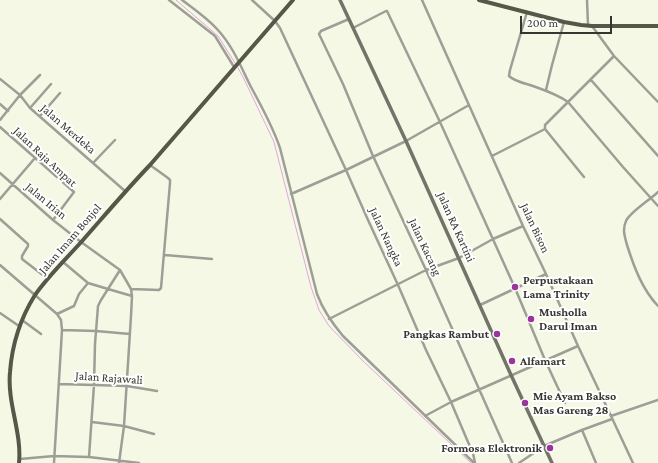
<!DOCTYPE html>
<style>
body{margin:0}
#map{position:relative;width:658px;height:463px;overflow:hidden;background:#f5f8e4;font-family:"Crimson Pro",serif}
canvas{display:block}
.scale{position:absolute;left:520px;top:16px;width:92px;height:18px;box-sizing:border-box;border:2px solid #36362f;border-top:0;padding-left:5px;font-size:12px;line-height:14px;white-space:nowrap;color:#36362f;-webkit-text-stroke:3px #fff;paint-order:stroke}
</style>
<div id="map">
<canvas width="658" height="463"></canvas>
<div class="scale">200 m</div>
</div>
<script>
const ctx = document.querySelector('canvas').getContext('2d');
ctx.lineJoin = 'round';
function stroke(path, color, width, dash) {
  ctx.strokeStyle = color;
  ctx.lineWidth = width;
  ctx.lineCap = dash ? 'butt' : 'round';
  ctx.setLineDash(dash || []);
  ctx.stroke(path);
}
function write(font, color, halo, rows, align = 'center') {
  ctx.font = font + ' "Crimson Pro",serif';
  ctx.lineWidth = 4;
  ctx.setLineDash([]);
  ctx.textBaseline = 'middle';
  ctx.strokeStyle = halo;
  ctx.fillStyle = color;
  for (const [text, x, y, turn = 0] of rows) {
    ctx.save();
    ctx.translate(x, y);
    ctx.rotate((+turn || 0) * Math.PI / 180);
    ctx.textAlign = isNaN(turn) ? turn : align;
    if (halo) ctx.strokeText(text, 0, 0);
    ctx.fillText(text, 0, 0);
    ctx.restore();
  }
}
stroke(new Path2D(`
 M176 0 218 36 235 63
 M238 68 243 77 274 142 311 287 319 310 329 326 362 360 471 463`), '#e1a6e0', 1);
stroke(new Path2D(`
 M169 0 215 36 234 67
 M182 0C194 9 207 18 217 29 233 46 241 67 251 87 262 107 273 127 280 148L317 294C323 310 332 323 343 336L474 463
 M252 0 275 21 280 28 346 170 368 220 398 285 426 350 451 402 468 442 473 453 475 463
 M422 0 523 226 546 274 578 346 611 416 633 463
 M587 0 588 25
 M527 12 510 70 509 76C514 81 523 83 530 85 544 90 557 94 568 102L545 125V129L584 177
 M349 19 321 31 319 34 343 84 373 156 426 270 512 463
 M592 26 614 56 658 102
 M353 28 386 11H387L440 122 515 288 545 360 565 403
 M614 56 568 102 623 167 658 206
 M0 79 20 95 30 108 125 191
 M591 80 658 156
 M546 90 552 65 564 22
 M0 104 8 111
 M30 108 51 84
 M40 116 60 93
 M0 120 20 95 40 75
 M0 127 74 192 53 220
 M492 156 545 129
 M93 163 115 140
 M0 173 53 220 81 242 120 270 131 289 132 296 131 316 124 426 119 463
 M658 192C650 200 630 212 626 221 622 230 625 237 627 245 634 267 642 289 658 306
 M291 194 346 170 406 141 469 105
 M0 199 35 158
 M0 219 28 244V246L22 256V259L48 279
 M165 255 212 259
 M63 262 88 283 108 289 132 296
 M0 265 57 314 61 320 62 330 54 463
 M131 289 159 290 161 288 170 183V180L168 178 150 165
 M480 305 546 274
 M0 313 19 326
 M57 314 74 306 79 294 88 283
 M329 319 426 270 459 258 493 239 523 226
 M22 320 41 334
 M62 330 96 331 130 334
 M59 384 127 386 157 391
 M425 416 451 402 578 346
 M611 416 658 400
 M92 422 124 426 154 434
 M582 430 596 463
 M89 457 94 385 95 344 98 306 101 300 120 270
 M20 459 54 456 89 457 139 463
 M519 463 544 446 582 430 612 419`), '#9d9e96', 2.5);
stroke(new Path2D(`
 M340 0 406 141 511 375 552 463`), '#737469', 3.5);
stroke(new Path2D(`
 M479 0 564 22 581 25 592 26H658
 M19 463C22 432 7 403 10 372 12 345 20 319 35 295 49 275 67 258 83 240 105 215 127 189 150 165L293 0`), '#565749', 4);
for (const [x, y, r, color] of [
 [515,287,4,"#9a369b"],
 [531,319,4,"#9a369b"],
 [497,334,4,"#9a369b"],
 [512,361,4,"#9a369b"],
 [525,403,4,"#9a369b"],
 [550,448,4,"#9a369b"]
]) {
  const dot = new Path2D();
  dot.arc(x, y, r, 0, 2 * Math.PI);
  ctx.fillStyle = color;
  ctx.fill(dot);
  stroke(dot, '#fff', 1.5);
}
write('12px', '#36362f', '#fff', [
 ["Jalan Merdeka",68,129,41],
 ["Jalan Raja Ampat",45,157,43],
 ["Jalan Irian",46,201,40],
 ["Jalan RA Kartini",456,227,66],
 ["Jalan Bison",535,228,65],
 ["Jalan Nangka",386,237,65],
 ["Jalan Imam Bonjol",70,239,-49],
 ["Jalan Kacang",425,247,65],
 ["Jalan Rajawali",109,378,4]
]);
write('bold 12px', '#36362f', '#fff', [
 ["Perpustakaan",523,280],
 ["Lama Trinity",523,294],
 ["Musholla",539,312],
 ["Darul Iman",539,326],
 ["Pangkas Rambut",489,334,"right"],
 ["Alfamart",520,361],
 ["Mie Ayam Bakso",533,396],
 ["Mas Gareng 28",533,410],
 ["Formosa Elektronik",542,448,"right"]
], 'left');
</script>
